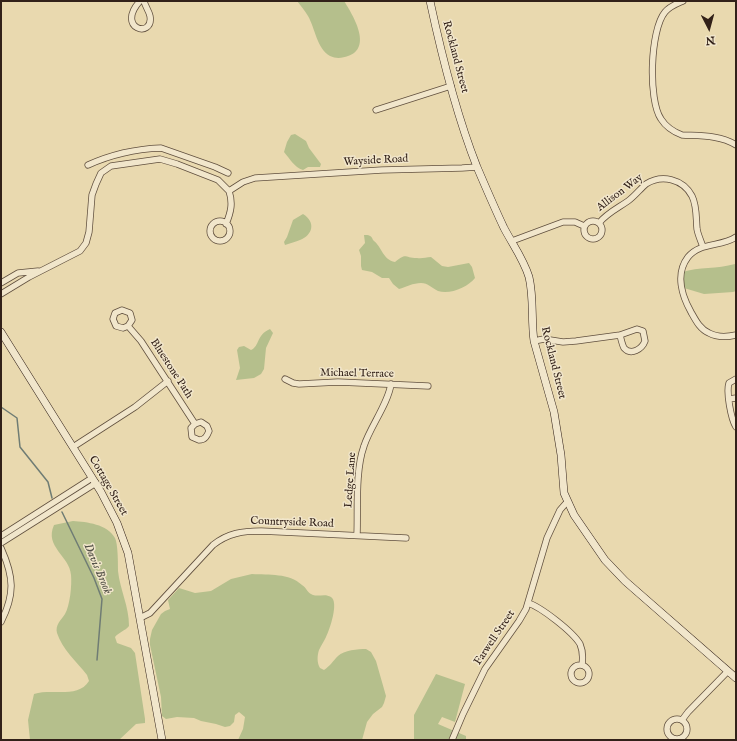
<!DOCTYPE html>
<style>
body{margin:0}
#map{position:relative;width:737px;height:741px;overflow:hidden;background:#e9d9af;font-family:"IM FELL English",serif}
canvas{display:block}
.frame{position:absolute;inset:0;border:2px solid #322119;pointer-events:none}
.north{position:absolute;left:689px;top:8px;width:40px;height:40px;-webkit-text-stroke:3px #f1e6cb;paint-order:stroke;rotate:174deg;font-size:11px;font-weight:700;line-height:16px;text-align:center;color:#322119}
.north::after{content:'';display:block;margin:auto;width:14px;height:18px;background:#322119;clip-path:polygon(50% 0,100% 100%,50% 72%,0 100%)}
</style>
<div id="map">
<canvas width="737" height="741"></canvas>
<div class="frame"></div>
<div class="north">N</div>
</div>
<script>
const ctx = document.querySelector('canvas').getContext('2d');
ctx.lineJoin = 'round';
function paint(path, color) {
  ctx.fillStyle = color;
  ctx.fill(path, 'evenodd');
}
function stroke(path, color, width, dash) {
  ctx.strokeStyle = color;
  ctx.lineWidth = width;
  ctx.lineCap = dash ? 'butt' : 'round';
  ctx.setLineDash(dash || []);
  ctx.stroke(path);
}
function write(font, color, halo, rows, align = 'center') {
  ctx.font = font + ' "IM FELL English",serif';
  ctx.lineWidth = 3;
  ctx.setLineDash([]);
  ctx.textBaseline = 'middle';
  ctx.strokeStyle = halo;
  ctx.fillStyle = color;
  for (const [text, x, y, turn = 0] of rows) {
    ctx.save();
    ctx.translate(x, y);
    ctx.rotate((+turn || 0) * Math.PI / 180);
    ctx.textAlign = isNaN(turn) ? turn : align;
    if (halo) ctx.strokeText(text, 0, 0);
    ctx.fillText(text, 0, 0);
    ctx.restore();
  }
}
paint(new Path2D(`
 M297 1H344C353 15 373 48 348 56 343 58 336 59 330 56 317 49 315 28 308 16 305 11 301 6 297 1Z
 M295 134 306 141 309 148 321 164 320 167H308L303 170C294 167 290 159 284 152L287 142 291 135Z
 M303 214C316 222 313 235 300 240 296 242 290 243 285 245L284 242 287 237 293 220Z
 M364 235C369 235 371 235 373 240 382 247 383 260 395 262 407 252 404 258 417 258 422 259 426 257 431 257L442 266 448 267 469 263 472 267 475 278C468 287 450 295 438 291 432 288 428 283 421 283 413 283 406 287 399 289L393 284 389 278H382L372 272 362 270 361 266V256L359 250 365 243Z
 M735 264H736V291L733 292 704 294 684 288 682 272C699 267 717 269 735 264Z
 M270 329 273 333 266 348 264 369 261 374 254 378 236 380 240 368 237 350 239 347 244 346 251 350C260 346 256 335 270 329Z
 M73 521C87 522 107 524 115 538 118 544 118 563 118 571 120 590 129 606 129 626 125 631 119 632 115 637L117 643 131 648 135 653 145 719V723L136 724 119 740H30L28 720 34 694C52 688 78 699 89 681L87 675C77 662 62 649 57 633 55 625 61 620 65 614 70 605 72 585 71 575 70 556 44 547 54 525Z
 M252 574C269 575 289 573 302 585 307 588 307 593 313 595 319 597 325 593 331 597 339 602 330 629 326 637 324 641 321 646 319 650 317 656 317 663 320 668L324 670C330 666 333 661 338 656 344 650 358 649 366 649L371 652 376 661 386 696 384 703 382 707 373 714 367 722 362 740H238L243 729 245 717 239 712 235 715 234 722 230 726 225 727 216 724 201 721 194 718 177 717 166 719 162 716 161 697 150 645V639L152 630 161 614 165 611 170 609 168 600 179 588 195 593 211 591 231 579Z
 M436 674 465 684 455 722 442 717 438 724 466 736V740H414V715Z`), '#b5bf8c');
stroke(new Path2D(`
 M1 407 17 418 20 447 48 482 52 498
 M62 512 94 578 102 599 97 660`), '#6f7c74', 1.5);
const street = new Path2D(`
 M140 1C115 29 154 39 150 16 149 11 145 6 144 1
 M683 1C676 4 670 6 665 12 650 30 648 100 661 119 666 127 674 132 682 135 701 136 720 135 736 145
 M376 110 451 86
 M88 165C110 155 136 149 161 148L215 167 228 173
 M584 230a9 9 0 1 1 18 0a9 9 0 1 1-18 0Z
 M210 231a10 10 0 1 1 20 0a10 10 0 1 1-20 0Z
 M599 223C607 213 618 208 628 201 635 196 640 189 646 184 662 174 683 179 692 196 697 206 696 218 697 229 698 235 701 241 703 247
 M226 224C231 212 233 203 229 191
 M736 237C721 247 700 242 688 257 675 274 682 296 691 312 696 321 700 329 709 333 718 338 727 337 736 335
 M512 241 563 222H575L584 226
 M1 283 18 273 38 271
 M1 294 29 277 80 251 86 243 89 232 92 195 96 184 101 173 111 166 160 159 177 164 218 180 229 191 243 182 255 178 382 170 462 168 477 167
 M128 326 123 328 116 326 113 319 115 313 122 310 130 313 132 320 128 326 141 341 195 424 191 428 192 437 199 440C205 440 207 436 209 431L207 426 201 422 195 424
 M534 341 544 339 563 342 576 341 620 335 637 329 643 331 645 341C642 349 631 356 624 348 622 344 621 339 620 335
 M285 379 293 383 299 384 338 382 428 386
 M736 379 729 383C726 392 731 419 736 427
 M729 399 736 398
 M73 447 135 407 168 381
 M357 535C358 509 355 471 364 446 370 427 388 404 391 384
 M1 536 92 478
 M1 543 96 483
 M1 548C14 577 15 594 1 622
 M528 603C541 607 573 632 580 644 583 651 583 658 582 665
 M140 618 150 613 213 545C228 533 243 531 261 531L406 538
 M571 674a9 9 0 1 1 18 0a9 9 0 1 1-18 0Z
 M667 729a10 10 0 1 1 20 0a10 10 0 1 1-20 0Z
 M682 720 688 712 728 671
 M452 740 463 714 485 669 519 621 526 609 547 538 560 510 567 502`);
const secondary = new Path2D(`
 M430 1C442 57 456 114 477 167 486 188 495 209 504 228 513 245 524 260 529 277 534 298 531 320 534 341L554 412 561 455 564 493 574 515 605 560 625 581 736 678
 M1 332 101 492 117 523 128 553 162 740`);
stroke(street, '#604f3e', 7);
stroke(secondary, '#322119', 8);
stroke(street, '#f1e6cb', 5.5);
stroke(secondary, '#f1e6cb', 7);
write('11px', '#322119', '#f1e6cb', [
 ["Rockland Street",455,57,75],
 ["Wayside Road",376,161,-3],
 ["Allison Way",620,193,-37],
 ["Rockland Street",553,363,76],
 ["Bluestone Path",171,369,57],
 ["Michael Terrace",357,374,1],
 ["Ledge Lane",351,480,-86],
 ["Cottage Street",108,486,60],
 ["Countryside Road",292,523,2],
 ["Farwell Street",495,638,-56]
]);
write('italic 12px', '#514f46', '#f1e6cb', [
 ["Davis Brook",97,569,67]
]);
</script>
